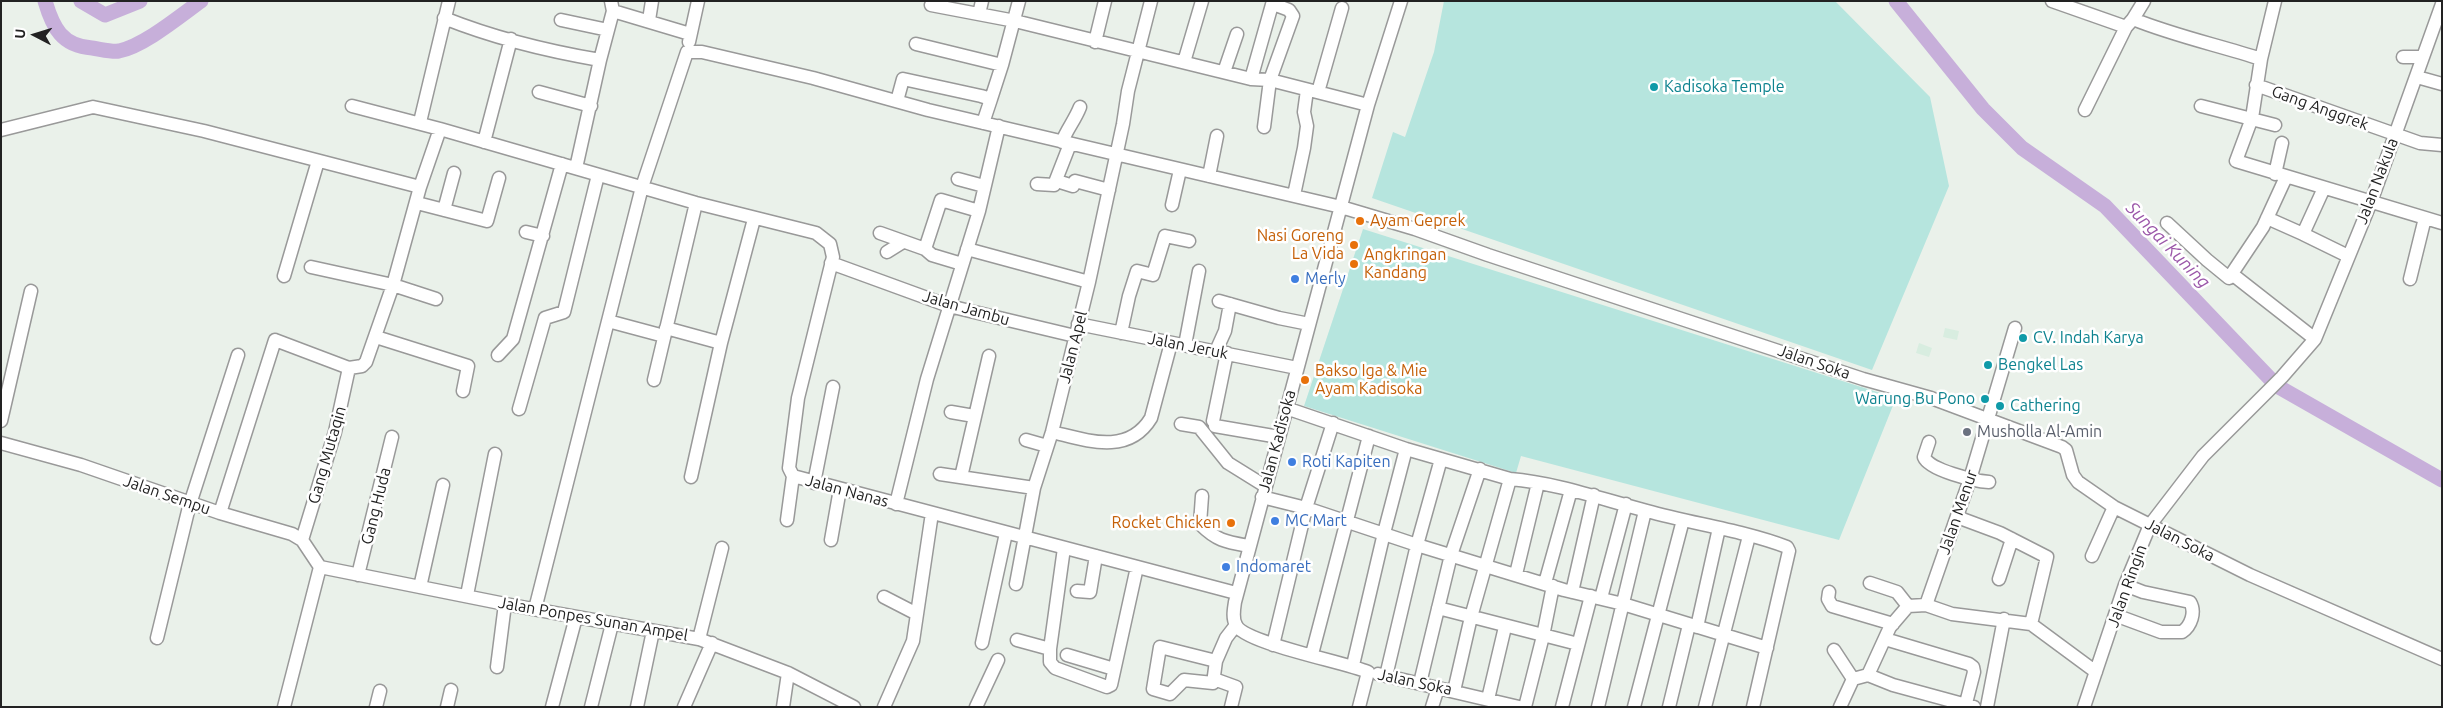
<!DOCTYPE html>
<style>
body{margin:0}
#map{position:relative;width:2443px;height:708px;overflow:hidden;background:#eaf1ea;font-family:Ubuntu,sans-serif}
canvas{display:block}
.frame{position:absolute;inset:0;border:2px solid #222;pointer-events:none}
.north{position:absolute;left:10px;top:10px;width:50px;height:50px;-webkit-text-stroke:4px #fff;paint-order:stroke;rotate:275deg;font-size:14px;font-weight:700;line-height:20px;text-align:center;color:#222}
.north::after{content:'';display:block;margin:auto;width:18px;height:22px;background:#222;clip-path:polygon(50% 0,100% 100%,50% 72%,0 100%)}
</style>
<div id="map">
<canvas width="2443" height="708"></canvas>
<div class="frame"></div>
<div class="north">U</div>
</div>
<script>
const ctx = document.querySelector('canvas').getContext('2d');
ctx.lineJoin = 'round';
function paint(path, color) {
  ctx.fillStyle = color;
  ctx.fill(path, 'evenodd');
}
function stroke(path, color, width, dash) {
  ctx.strokeStyle = color;
  ctx.lineWidth = width;
  ctx.lineCap = dash ? 'butt' : 'round';
  ctx.setLineDash(dash || []);
  ctx.stroke(path);
}
function write(font, color, halo, rows, align = 'center') {
  ctx.font = font + ' Ubuntu,sans-serif';
  ctx.lineWidth = 5;
  ctx.setLineDash([]);
  ctx.textBaseline = 'middle';
  ctx.strokeStyle = halo;
  ctx.fillStyle = color;
  for (const [text, x, y, turn = 0] of rows) {
    ctx.save();
    ctx.translate(x, y);
    ctx.rotate((+turn || 0) * Math.PI / 180);
    ctx.textAlign = isNaN(turn) ? turn : align;
    if (halo) ctx.strokeText(text, 0, 0);
    ctx.fillText(text, 0, 0);
    ctx.restore();
  }
}
paint(new Path2D(`
 M1945 328 1959 331 1957 340 1943 337Z
 M1919 343 1932 348 1929 357 1916 353Z`), '#d8ede0');
paint(new Path2D(`
 M1444 1H1835L1930 97 1949 186 1872 370 1372 198 1393 132 1405 137 1434 52Z
 M1363 229 1896 398 1839 540 1521 456 1516 473 1304 406Z`), '#b6e5de');
stroke(new Path2D(`
 M45 1C53 28 62 46 92 48 100 49 111 52 119 51 144 46 180 16 201 1
 M81 1 105 15 140 1
 M1896 1 1983 109 2022 148 2105 206 2277 386 2442 480`), '#c7afda', 15);
const minor = new Path2D(`
 M2052 1 2126 27
 M2275 1 2261 59 2252 118 2236 161 2442 223
 M931 5 1015 21 1251 79 1270 80 1368 105
 M613 11 690 34
 M979 14 982 1
 M444 18C494 38 547 51 600 60
 M2133 19C2175 36 2218 45 2261 59
 M561 20 608 30
 M649 20 652 1
 M689 42 698 1
 M1095 42 1105 1
 M916 44 1002 65 1019 1
 M2403 57H2423
 M1184 62 1202 1
 M1224 72 1237 34
 M2417 77 2442 84
 M1251 79 1273 1
 M2256 85 2420 143 2442 145
 M539 92 591 106
 M1318 92 1342 8
 M991 99 1002 65
 M897 101 903 79 981 96 991 99 983 123
 M352 106 440 129
 M2201 106 2275 125
 M2085 110 2126 27 2133 19 2144 1
 M420 122 449 1
 M1264 127 1270 80 1293 16 1289 10 1273 4
 M1 130 93 107 204 131 420 187 440 129 696 203 816 233 830 244 833 257 798 398 789 468 793 476 1236 593
 M484 142 511 39
 M1062 142C1067 129 1075 120 1080 107
 M576 168 600 60 613 11 611 1
 M2275 174 2282 143
 M1209 176 1217 136
 M958 179 984 186
 M1057 181 1073 186 1075 181 1109 190
 M1037 184 1054 185 1070 144
 M2324 188 2303 234 2348 256
 M1294 195 1304 148 1307 126 1304 112 1307 90
 M417 203 487 221 499 178
 M1172 205 1180 170
 M444 210 454 173
 M2267 218 2303 234
 M2167 223 2207 260 2229 278 2263 227 2286 177
 M526 232 543 236
 M880 233 925 249 932 255 962 264
 M925 249 941 200 979 211
 M967 249 1089 282
 M887 252 903 242
 M831 263 949 306 1075 336
 M311 267 393 285 436 299
 M2232 274 2315 339
 M284 276 318 161
 M2410 279 2425 218
 M1219 301 1279 318 1309 324
 M608 321 664 336
 M1078 324 1297 368
 M666 328 721 343
 M1121 333 1129 296 1137 271 1153 275 1165 236 1189 241
 M376 337 468 366 463 391
 M1185 345 1199 271
 M1216 351 1225 331 1230 304
 M498 355 513 339 562 164
 M654 380 696 203
 M1286 408 1406 449 1510 479
 M519 409 545 318 564 312 598 175
 M951 412 974 416
 M1 421 31 291
 M1213 421 1227 353
 M1181 424 1199 427 1228 463 1265 486
 M1215 426 1279 437
 M1052 432C1086 440 1128 456 1151 418L1171 343
 M1026 440 1047 446
 M1929 442 1924 457C1929 470 1974 481 1989 482
 M1 443 81 465 220 513 292 534 302 540 320 567
 M940 474 1034 488
 M691 477 721 343 754 219
 M961 477 989 356
 M814 483 833 387
 M1202 496 1200 524C1217 541 1226 542 1249 546
 M1262 497 1306 508 1417 545 1564 590 1623 604 1767 648
 M896 504 927 379 979 211 999 126
 M220 513 275 340 349 368 362 366 366 362 393 285 420 187
 M1957 517 2000 533 2047 557 2031 624
 M787 520 793 476
 M302 540 335 432 349 368
 M831 540 840 489
 M1064 548 1050 649V662L1055 668 1107 687 1111 685 1137 567
 M2092 556 2114 507
 M320 567 505 604 699 639 788 673 854 707
 M1516 574 1538 483
 M358 575 392 437
 M1999 579 2012 539
 M1545 583 1571 490
 M1870 583 1897 592 1908 606
 M1016 584 1034 488 1052 432 1089 282 1123 124 1128 91 1151 1
 M420 587 443 485
 M1077 591 1090 592 1096 556
 M1572 592 1594 495
 M1829 592 1828 599 1832 606 1893 624
 M467 595 495 454
 M884 597 917 614
 M1601 598 1626 504
 M1926 605 1970 479 2015 328
 M1438 608 1578 644
 M535 609 642 187 687 52H702L813 78 928 110 1341 207 1415 229 1488 255 1863 379 1931 398 2062 447 2066 450 2073 475 2078 482 2114 507 2250 575 2442 659
 M2115 615 2161 632H2182C2191 626 2196 612 2190 602L2143 592 2125 585
 M1697 627 1719 528
 M157 638 189 507 238 355
 M699 639 722 548
 M1885 639 1969 664 1973 667 1974 672 1965 707
 M1017 640 1050 649
 M982 643 1006 533
 M1273 645 1306 508 1333 423
 M1834 650 1853 679
 M1312 654 1369 436
 M1067 655 1114 669
 M1216 661 1160 647 1153 689 1170 694 1184 680 1213 683 1216 661 1226 638 1236 625
 M1353 665 1384 533 1406 449
 M497 667 505 604
 M1378 674 1519 707
 M1868 675 1893 685 1974 707
 M1386 676 1417 545 1441 459
 M1214 679 1236 687 1231 707
 M1420 683 1451 555 1480 469
 M1454 691 1471 617 1510 479C1557 483 1601 499 1647 511 1693 524 1742 530 1787 547L1789 551 1753 707
 M1488 699 1505 627
 M284 707 320 567
 M376 707 380 691
 M447 707 451 690
 M552 707 576 617
 M591 707 612 624
 M637 707 653 631
 M684 707 712 643
 M783 707 788 673
 M884 707 913 641 932 513
 M976 707 998 660
 M1359 707 1368 672C1344 662 1244 643 1236 625 1232 618 1234 609 1235 602L1368 105 1401 1
 M1432 707 1438 688
 M1525 707 1543 636 1553 586
 M1562 707 1591 596
 M1598 707 1645 511
 M1634 707 1683 520
 M1669 707 1689 625
 M1705 707 1749 536
 M1840 707 1853 679 1868 675 1890 627 1908 606 1926 605 1952 614 2031 624 2096 672
 M1987 707 2004 619
 M2084 707 2125 585 2150 525 2203 456 2282 377 2315 339 2371 202 2442 4`);
stroke(minor, '#999', 15);
stroke(minor, '#fff', 12);
for (const [x, y, r, color] of [
 [1654,87,5,"#0f9aa8"],
 [1360,221,5,"#e8710a"],
 [1354,245,5,"#e8710a"],
 [1354,264,5,"#e8710a"],
 [1295,279,5,"#3f7fe0"],
 [2023,338,5,"#0f9aa8"],
 [1988,365,5,"#0f9aa8"],
 [1305,380,5,"#e8710a"],
 [1985,399,5,"#0f9aa8"],
 [2000,406,5,"#0f9aa8"],
 [1967,432,5,"#6b7280"],
 [1292,462,5,"#3f7fe0"],
 [1275,521,5,"#3f7fe0"],
 [1231,523,5,"#e8710a"],
 [1226,567,5,"#3f7fe0"]
]) {
  const dot = new Path2D();
  dot.arc(x, y, r, 0, 2 * Math.PI);
  ctx.fillStyle = color;
  ctx.fill(dot);
  stroke(dot, '#fff', 2);
}
write('16px', '#0d838f', '#fff', [
 ["Kadisoka Temple",1664,87],
 ["CV. Indah Karya",2033,338],
 ["Bengkel Las",1998,365],
 ["Warung Bu Pono",1975,399,"right"],
 ["Cathering",2010,406]
], 'left');
write('16px', '#222', '#fff', [
 ["Gang Anggrek",2320,108,20],
 ["Jalan Nakula",2377,181,-69],
 ["Jalan Jambu",966,308,16],
 ["Jalan Jeruk",1188,346,11],
 ["Jalan Apel",1073,347,-76],
 ["Jalan Soka",1814,362,19],
 ["Jalan Kadisoka",1277,441,-75],
 ["Gang Mutaqin",327,455,-74],
 ["Jalan Nanas",847,491,15],
 ["Jalan Sempu",167,495,19],
 ["Gang Huda",376,506,-76],
 ["Jalan Menur",1958,512,-71],
 ["Jalan Soka",2180,540,27],
 ["Jalan Ringin",2127,586,-70],
 ["Jalan Ponpes Sunan Ampel",593,619,10],
 ["Jalan Soka",1415,682,12]
]);
write('16px', '#c56008', '#fff', [
 ["Ayam Geprek",1370,221],
 ["Nasi Goreng",1344,236,"right"],
 ["La Vida",1344,254,"right"],
 ["Angkringan",1364,255],
 ["Kandang",1364,273],
 ["Bakso Iga & Mie",1315,371],
 ["Ayam Kadisoka",1315,389],
 ["Rocket Chicken",1221,523,"right"]
], 'left');
write('16px', '#366cbe', '#fff', [
 ["Merly",1305,279],
 ["Roti Kapiten",1302,462],
 ["MC Mart",1285,521],
 ["Indomaret",1236,567]
], 'left');
write('16px', '#5b616d', '#fff', [
 ["Musholla Al-Amin",1977,432]
], 'left');
write('italic 18px', '#9b57a9', '#fff', [
 ["Sungai Kuning",2168,245,46]
]);
</script>
